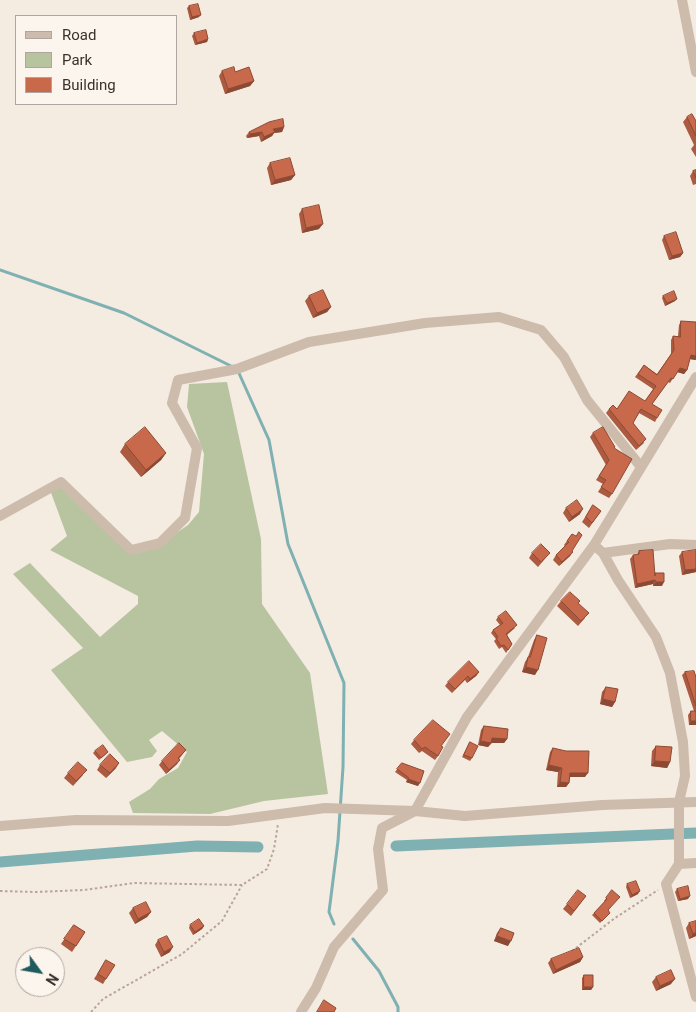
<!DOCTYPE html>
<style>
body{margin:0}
#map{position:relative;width:696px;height:1012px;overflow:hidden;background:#f4ebe1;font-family:Roboto,sans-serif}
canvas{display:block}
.legend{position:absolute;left:15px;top:15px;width:162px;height:90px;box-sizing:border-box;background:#fbf5ee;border:1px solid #aea6a0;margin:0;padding:6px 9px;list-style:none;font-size:15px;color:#3b302b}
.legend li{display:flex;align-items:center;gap:10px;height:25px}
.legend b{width:25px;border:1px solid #aea6a0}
.north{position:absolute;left:15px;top:947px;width:50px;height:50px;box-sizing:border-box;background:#fbf5ee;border:1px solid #aea6a0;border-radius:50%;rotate:122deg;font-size:14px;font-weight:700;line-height:20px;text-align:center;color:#3b302b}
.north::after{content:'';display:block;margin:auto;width:18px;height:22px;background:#1f5a5e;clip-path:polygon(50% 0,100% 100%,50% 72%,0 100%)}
</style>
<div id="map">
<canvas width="696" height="1012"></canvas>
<ul class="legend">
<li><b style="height:6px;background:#cdbbac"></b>Road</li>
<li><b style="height:14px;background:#b8c4a0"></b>Park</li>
<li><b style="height:14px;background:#c8694b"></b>Building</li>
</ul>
<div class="north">N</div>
</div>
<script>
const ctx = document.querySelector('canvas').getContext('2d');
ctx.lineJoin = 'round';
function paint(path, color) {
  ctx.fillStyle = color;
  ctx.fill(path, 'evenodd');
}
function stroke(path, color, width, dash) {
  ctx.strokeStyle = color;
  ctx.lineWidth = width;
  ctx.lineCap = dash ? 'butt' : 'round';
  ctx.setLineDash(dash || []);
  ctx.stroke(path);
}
paint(new Path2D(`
 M227 382 261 539 262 604 310 673 328 794 264 801 210 814 133 813 129 802 150 789 159 779 178 768 187 752 162 731 149 740 157 751 152 757 127 762 51 670 83 648 13 574 30 563 100 637 138 604V596L50 550 67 536 50 490 62 486 129 553 159 545 188 525 199 512 204 454 187 407 189 384Z`), '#b8c4a0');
stroke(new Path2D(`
 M0 270 124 313 233 367
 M238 371 269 440 288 544 344 683 343 767 338 841 329 912 334 924
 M353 939 379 971 398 1007V1012`), '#7fb0b2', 3);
stroke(new Path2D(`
 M396 846 696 833
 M0 862 197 846 258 847`), '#7fb0b2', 11);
stroke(new Path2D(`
 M0 891 35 892 84 890 134 883 242 885 267 869 274 849 278 824
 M572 951 615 918 658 890
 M91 1012 103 999 182 954 222 921 242 885`), '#b9a596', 2, [2.5, 2.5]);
stroke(new Path2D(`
 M682 0 696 72
 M0 516 61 482 131 550 160 543 185 518 197 448 172 403 178 380 237 369 309 342 425 323 499 317 541 330 564 357 587 400 641 467
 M594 545 603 553 618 580 656 637 670 673 683 742 685 776 679 802V864L666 884 696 997
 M603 553 670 544 696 545
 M0 826 76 820 228 821 325 808 415 811 465 816 602 805 696 802
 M679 864 696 863
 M301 1012 316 988 334 947 383 890 378 849 382 828 415 811 467 717 594 545 696 377`), '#cdbbac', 10);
paint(new Path2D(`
 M189 6 199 17 190 20 187 8Z
 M194 33 208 39 207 42 195 45 192 36Z
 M222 71 235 72 254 81 250 86 225 94 219 76Z
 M687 117 696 121V157L691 149 694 145 683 122Z
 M284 127 282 132 274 133 272 136 261 142 259 136 247 138 246 136 249 132Z
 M270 163 295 175 291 180 271 185 267 168Z
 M696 170V184L693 185 690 176 693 171Z
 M302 209 319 229 302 233 299 214Z
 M664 236 683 253 680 257 669 260 662 240Z
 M309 296 331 307 327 312 313 318 305 301Z
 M663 296 675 301 665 306 662 298Z
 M681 321 696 360 690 359 687 370 684 374 677 372 670 383 668 382 652 404 657 418 655 422 639 413 633 423 644 443 636 450 606 413 609 409H617L645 401 653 389 635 377 644 365 657 374 671 354V340L673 336H678L679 325Z
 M593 433 614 448 612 494 609 498 598 492 603 484 596 480 606 465 590 437Z
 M125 444 166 453 161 460 141 477 120 452Z
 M593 505 601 511 589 528 582 522Z
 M566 508 580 514 569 522 563 513Z
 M572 534V551L570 556 559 566 553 560 556 555 565 546 564 545Z
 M639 551 655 573 662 586H653V584L635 588 630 559 633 555H637Z
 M682 552 696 572 682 575 679 556Z
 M532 553H550L538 567 529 558Z
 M561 601 578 603 585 618 578 626 557 606Z
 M498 617 515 628 507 635 512 644 506 653 502 647 499 649 494 641 496 639 491 633 493 630 500 625 496 620Z
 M537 635 535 675 522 672 525 662 528 657 534 640Z
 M479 672 476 676 467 683 465 680 452 693 445 686 448 682Z
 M685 672 696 677V725H689L688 715 691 711H694L682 675Z
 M606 687 615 702 612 707 600 704 602 692Z
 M484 726 507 739 504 743H492L488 747 478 745 481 730Z
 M414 740 441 746 438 756 435 760 422 751 419 753 411 744Z
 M470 742 472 758 470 761 462 757Z
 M656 746 670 762 667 768 651 766 652 751Z
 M553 748 585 777H570L569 783 566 787H557L558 772 546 770 550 752Z
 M186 750 179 759 177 764 166 774 159 765 162 761Z
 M95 751 106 754 99 760 93 753Z
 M402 763 418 786 406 782 407 780 395 772Z
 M100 765 116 768 106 778 97 770Z
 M68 773 83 775 73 786 64 778Z
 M627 884 638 894 630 898 626 887Z
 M677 889 688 899 678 901 675 892Z
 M612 890 608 911V915L600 923 592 915 605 902 604 901Z
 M586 896 571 916 563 909 567 904Z
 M133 908 151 912 147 917 135 924 129 913Z
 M689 923 696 936 689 939 686 928Z
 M74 925 85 932 72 952 61 944Z
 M190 925 204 926 202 929 193 935 189 928Z
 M501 928 508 946 494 941 497 933Z
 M158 940 170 952 161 957 155 945Z
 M583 957 580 962 553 974 548 963 551 959Z
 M106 960V979L103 984 94 979Z
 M584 975 593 987 591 990H582V978Z
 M656 977 671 984 656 991 652 982Z`), '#ac5a40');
paint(new Path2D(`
 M201 15 199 17 190 20 192 17Z
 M208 39 207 42 195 45 197 43Z
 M254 81 250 86 225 94 228 89Z
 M284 127 282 132 274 133 272 136 261 142 264 137 273 129Z
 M262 132 259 136 247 138 250 134Z
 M295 175 291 180 271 185 275 180Z
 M323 224 319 229 302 233 306 228Z
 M683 253 680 257 669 260 672 256Z
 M677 299 675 301 665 306 667 303Z
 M331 307 327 312 313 318 317 313Z
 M691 355 696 356V360L689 359Z
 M680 368 687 370 684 374 677 372Z
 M166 453 161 460 141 477 146 470Z
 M583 509 580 514 569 522 572 517Z
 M573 552 570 556 559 566 562 562Z
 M696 569V572L682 575 685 570Z
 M655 580 653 584 635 588 637 584Z
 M656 582H664L662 586H653Z
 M526 667 538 670 535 675 522 672Z
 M479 672 476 676 467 683 470 679Z
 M603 699 615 702 612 707 600 704Z
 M691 721H696V725H689Z
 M492 738 507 739 504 743H490Z
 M481 741 491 743 488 747 478 745Z
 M180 760 177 764 166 774 169 770Z
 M655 761 670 762 667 768 651 766Z
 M119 763 116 768 106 778 110 773Z
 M549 765 562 768 558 772 546 770Z
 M570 773H588L585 777H567Z
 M408 779 420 783 418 786 406 782Z
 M560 782 569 783 566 787H557Z
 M640 891 638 894 630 898 632 895Z
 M690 896 688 899 678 901 680 899Z
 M151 912 147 917 135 924 138 919Z
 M204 926 202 929 193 935 195 932Z
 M696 932V936L689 939 693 934Z
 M497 936 511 941 508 946 494 941Z
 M173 947 170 952 161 957 164 952Z
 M583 957 580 962 553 974 556 970Z
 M675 979 671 984 656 991 660 986Z
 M584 987H593L591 990H582Z`), '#8c4a34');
const building = new Path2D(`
 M198 4 201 15 192 17 189 6Z
 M206 30 208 39 197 43 194 33Z
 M234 67 235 72 249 67 254 81 228 89 222 71Z
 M692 114 696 121V136L687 117Z
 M283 119 284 127 273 129 275 132 264 137 262 132 250 134 249 132 269 122Z
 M290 158 295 175 275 180 270 163Z
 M696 170V178L693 171Z
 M319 205 323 224 306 228 302 209Z
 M676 232 683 253 672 256 664 236Z
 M323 290 331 307 317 313 309 296Z
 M674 291 677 299 667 303 663 296Z
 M681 321 696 322V356L691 355 687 370 680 368 673 379 671 378 652 404 662 410 657 418 641 409 633 423 646 439 639 446 609 409 613 405 617 409 629 391 645 401 656 386 638 374 644 365 657 375 674 350 673 336 680 337Z
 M145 427 166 453 146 470 125 444Z
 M603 427 615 447 614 448 632 459 612 494 601 487 606 480 599 476 609 460 593 433Z
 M577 500 583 509 572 517 566 508Z
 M593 505 601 511 592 523 586 517Z
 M579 532 582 535 572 551 573 552 562 562 556 555 569 542 567 541 572 534 576 536Z
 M541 544 550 553 541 562 532 553Z
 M653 550 655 576V573H664V582H656L655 580 637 584 633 555 639 554V551Z
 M696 550V569L685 570 682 552Z
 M570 592 580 601 578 603 589 613 581 621 561 601Z
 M506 611 517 625 506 634 512 644 508 650 504 645 501 646 496 638 498 637 493 630 503 623 498 617Z
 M537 635 547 638 538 670 526 667 528 657H530Z
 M469 661 479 672 470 679 468 676 455 689 448 682Z
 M694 671 696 677V706L685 672Z
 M606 687 618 689 615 702 603 699Z
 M691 711H696V721H691Z
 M433 720 450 734 441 746 443 747 438 756 425 747 422 749 414 740Z
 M484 726 508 729 507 739 492 738 491 743 481 741Z
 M470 742 478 746 472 758 464 755Z
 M179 743 186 750 178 758 180 760 169 770 162 761Z
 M103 745 108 752 101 758 95 751Z
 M656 746 672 747 670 762 655 761Z
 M553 748 566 751H589L588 773H570L569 783 560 782 562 768 549 765Z
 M110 754 119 763 110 773 100 765Z
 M78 762 87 770 76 781 68 773Z
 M402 763 424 771 420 783 408 779 409 778 397 769Z
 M636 881 640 891 632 895 627 884Z
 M688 886 690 896 680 899 677 889Z
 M578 890 586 896 574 911 567 904Z
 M612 890 620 897 608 910 610 913 602 921 594 913 607 899 606 898Z
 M146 902 151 912 138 919 133 908Z
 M199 919 204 926 195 932 190 925Z
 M696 921V932L693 934 689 923Z
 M74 925 85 932 76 946 64 939Z
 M501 928 514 933 511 941 497 936Z
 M167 936 173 947 164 952 158 940Z
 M579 948 583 957 556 970 551 959Z
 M106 960 115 965 106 979 98 974Z
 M671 970 675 979 660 986 656 977Z
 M584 975H593V987H584Z
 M324 1000 336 1008 334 1012H317Z`);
paint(building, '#c8694b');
stroke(building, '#8c4a34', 1);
</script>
